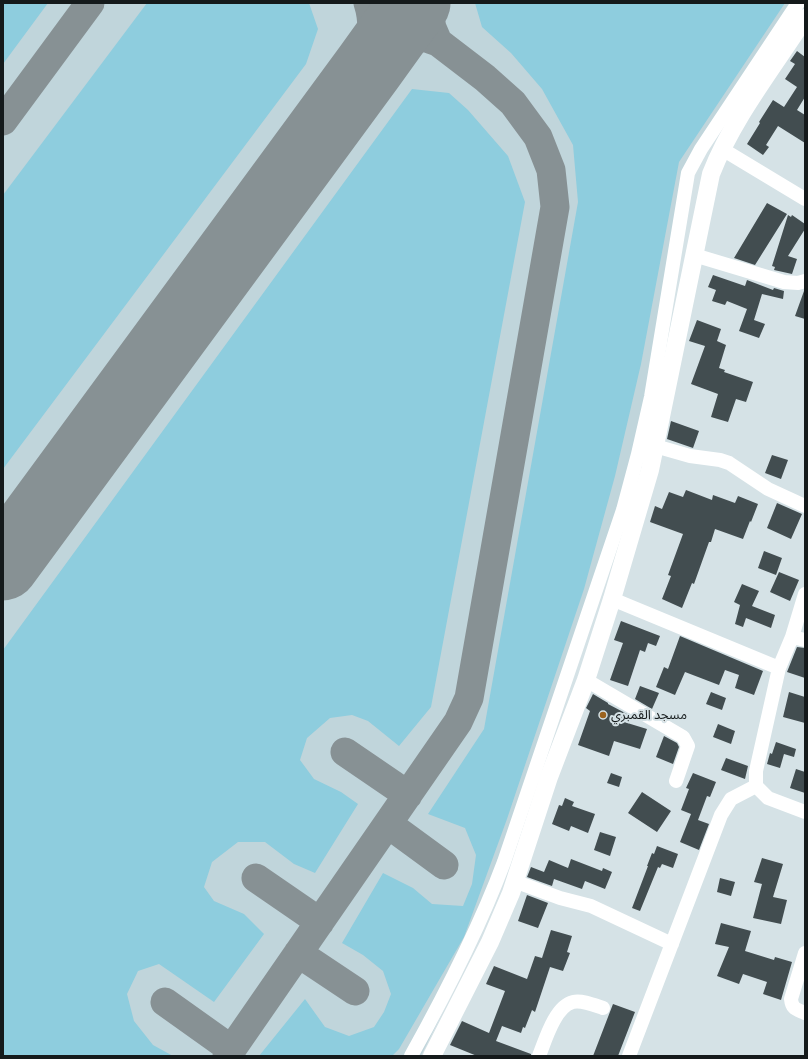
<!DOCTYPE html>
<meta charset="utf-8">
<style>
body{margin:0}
#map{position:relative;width:808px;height:1059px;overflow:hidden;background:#d5e2e6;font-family:Ubuntu,sans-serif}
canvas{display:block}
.frame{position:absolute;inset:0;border:4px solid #151a1b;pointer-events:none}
</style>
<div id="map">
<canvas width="808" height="1059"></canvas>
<div class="frame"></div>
</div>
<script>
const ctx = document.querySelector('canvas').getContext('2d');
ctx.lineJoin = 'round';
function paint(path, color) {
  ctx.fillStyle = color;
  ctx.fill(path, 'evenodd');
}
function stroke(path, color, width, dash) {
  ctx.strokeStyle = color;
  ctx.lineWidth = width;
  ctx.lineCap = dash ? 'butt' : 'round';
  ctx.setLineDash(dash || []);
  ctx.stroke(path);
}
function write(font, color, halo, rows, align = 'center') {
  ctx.font = font + ' Ubuntu,"Noto Sans Arabic",sans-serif';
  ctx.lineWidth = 4;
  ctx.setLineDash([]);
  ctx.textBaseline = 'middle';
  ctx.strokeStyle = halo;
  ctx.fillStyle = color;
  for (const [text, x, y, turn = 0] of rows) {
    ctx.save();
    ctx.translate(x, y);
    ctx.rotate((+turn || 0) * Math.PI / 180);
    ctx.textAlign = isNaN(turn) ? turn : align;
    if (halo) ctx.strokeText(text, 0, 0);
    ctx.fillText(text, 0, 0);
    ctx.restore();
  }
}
paint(new Path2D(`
 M3 3H802L692 167 651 418 475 946 421 1056H3Z`), '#c0d5db');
paint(new Path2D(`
 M3 3H48L3 64Z
 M147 3H309L318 29 306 64 3 469V195Z
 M475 3H785L679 162 641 364 615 476 584 589 507 819 464 937 399 1049 392 1056H259L305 999 325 1027 349 1036 374 1027 384 1012 391 994 383 971 363 955 342 943 383 873 413 888 432 904 463 906 472 884 476 855 465 828 428 814 484 729 578 202 573 145 542 89 511 53 482 27Z
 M412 89 449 93 468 110 508 156 525 202 431 707 399 746 368 721 352 715 330 718 307 738 300 760 314 779 341 792 358 804 315 873 294 864 265 842H238L212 862 204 887 214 901 244 914 264 934 214 1002 159 964 138 971 127 994 134 1021 153 1045 173 1056H3V650Z`), '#8ecdde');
stroke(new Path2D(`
 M368 3C375 24 371 46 369 67
 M380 53C393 46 410 36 426 38 430 39 434 41 438 42
 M3 121 90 3
 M345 752 408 795
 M388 824 444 865
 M256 878 320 922
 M298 953 355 991
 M165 1002 231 1049
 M227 1056 458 722 469 698 555 207 551 170 538 137 513 103 485 78 438 42 432 28 428 9 429 3`), '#879194', 29);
stroke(new Path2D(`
 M3 565 369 67 415 3`), '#879194', 71);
paint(new Path2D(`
 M797 51 805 57V97L797 110 805 115V143L778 126 766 145 769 147 763 155 747 144 760 123 759 122 773 100 784 107 797 87 785 79 795 64 790 61Z
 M767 203 787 214 755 265 734 258Z
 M788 215 791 217 792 215 805 224V229L788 256 797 259 792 274 774 270 775 267 772 266Z
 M713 275 745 286 747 280 773 290 774 288 784 291 783 299 762 294 754 320 765 324 759 338 739 331 747 309 727 301 725 305 712 301 716 290 708 287Z
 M804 291H805V319L795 316Z
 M697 320 721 329 717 341 726 345 719 368 725 370 724 372 753 382 746 402 736 399 728 422 711 417 718 394 691 384 705 346 689 341Z
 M671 421 699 431 693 448 667 439Z
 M772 455 788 460 781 479 765 473Z
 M686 490 712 500 713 495 735 503 738 496 758 504 751 522 750 521 743 539 715 529 711 542H709L694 584 692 583 682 608 662 599 671 576 668 575 683 534 650 522 655 506 662 509 669 492 683 497Z
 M777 503 802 514 791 539 767 528Z
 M764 551 782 558 776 575 758 568Z
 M779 572 799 580 790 601 770 592Z
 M742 584 759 591 752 606 775 615 771 628 746 618 743 627 735 624 740 605 734 602Z
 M621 621 660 636 656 646 648 643 645 652 640 650 628 686 610 680 623 643 614 640Z
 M680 636 763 671 754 695 735 688 739 675 725 670 719 685 685 672 675 695 656 687 664 667 668 669Z
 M797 647 805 648V678L787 672Z
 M640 686 659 693 652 709 635 699Z
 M711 692 726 698 722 710 706 704Z
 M789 692 805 697V723L783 717Z
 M593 694 608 703V704L627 714 624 722 647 729 640 749 614 741 609 756 578 745 590 711 586 708Z
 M718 724 735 731 731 744 713 737Z
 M664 736 677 743 679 747 673 764 656 757Z
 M776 742 796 749 794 757 784 754 780 768 767 764 770 753 772 754Z
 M726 758 748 766 745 779 721 770Z
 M796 769 805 772V793L790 788Z
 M611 773 622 777 619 787 607 783Z
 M693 773 716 782 710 797 707 796 698 820 709 824 699 850 680 842 691 814 681 810 689 789 686 788Z
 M642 792 671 811 657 832 628 813Z
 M565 798 574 802 572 806 595 814 588 833 571 826 569 831 552 824 559 805 562 806Z
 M600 832 616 837 610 856 594 850Z
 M657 846 678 854 673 868 662 864 660 868 658 867 640 911 632 908 648 866H647L652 853 654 854Z
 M762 858 783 864 773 897 787 900 781 924 753 918 762 884 754 882Z
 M571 859 602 871 603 868 612 872 605 889 585 881 582 889 554 879 552 886 527 877 531 867 544 872 549 860 568 868Z
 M720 878 735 882 731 896 717 892Z
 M527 895 548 903 538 928 518 921Z
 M721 923 751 931 745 951 774 960 775 957 792 962 781 1000 763 994 767 982 743 974 739 984 717 976 729 947 715 944Z
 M551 930 572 936 567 952 570 953 563 971 550 967 535 1012 532 1010 525 1028 523 1027 521 1033 502 1026 496 1041 531 1054V1056H477L450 1045 462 1021 489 1033 505 991 486 984 494 966 527 979 535 956 542 958Z
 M613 1004 635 1012 618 1056H593Z`), '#424d50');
stroke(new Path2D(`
 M722 149 805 199
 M694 255 784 282 798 283 805 281
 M655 446 690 456 720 460 729 463 768 489 805 506
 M805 594 792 637 779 668 756 771V786L768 798 805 812
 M612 599 779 668
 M792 637 805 640
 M586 680 683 737 688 746 676 781
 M514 881 560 898 591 906 672 944
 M805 953 791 999C792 1009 796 1009 805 1013
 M411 1056C446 993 479 929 504 862L623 510 638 454 651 397 688 173 701 149 798 3
 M539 1056C545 1041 555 1006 573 1002 582 1000 594 1005 603 1008
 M629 1056 721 815 731 799 756 786`), '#fff', 14);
stroke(new Path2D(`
 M432 1056 490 942 511 893 549 777 586 680 612 599 650 470 711 174C733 118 772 69 805 18`), '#fff', 18);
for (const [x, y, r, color] of [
 [603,715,4,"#9b631f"]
]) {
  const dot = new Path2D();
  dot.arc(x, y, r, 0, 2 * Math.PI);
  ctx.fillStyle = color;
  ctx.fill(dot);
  stroke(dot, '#d5e2e6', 1.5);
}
write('13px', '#151a1b', '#d5e2e6', [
 ["مسجد القمبري",611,715]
], 'left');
</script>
